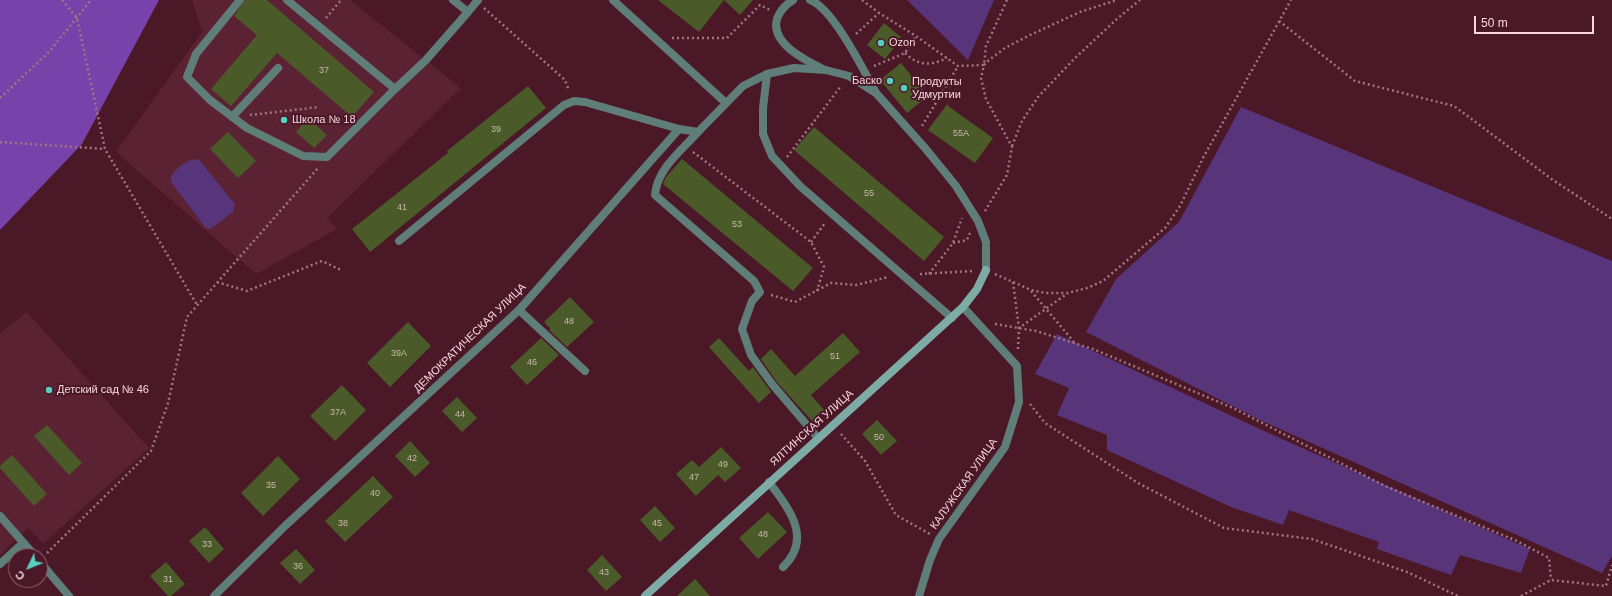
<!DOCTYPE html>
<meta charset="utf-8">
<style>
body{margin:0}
#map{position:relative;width:1612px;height:596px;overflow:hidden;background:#4a1827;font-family:Helvetica,sans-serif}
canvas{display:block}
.north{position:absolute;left:8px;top:548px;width:40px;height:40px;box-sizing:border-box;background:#4a1827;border:1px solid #8f646f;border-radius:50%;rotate:227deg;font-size:11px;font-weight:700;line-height:16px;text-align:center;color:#f7d6dc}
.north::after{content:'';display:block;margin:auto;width:14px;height:18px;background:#58cec0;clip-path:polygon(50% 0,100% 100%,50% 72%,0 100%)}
.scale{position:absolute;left:1474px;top:16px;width:120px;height:18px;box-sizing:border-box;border:2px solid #f7d6dc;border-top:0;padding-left:5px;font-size:12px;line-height:14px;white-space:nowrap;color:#f7d6dc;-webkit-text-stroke:3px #4a1827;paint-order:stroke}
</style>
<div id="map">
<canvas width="1612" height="596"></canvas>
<div class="north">С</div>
<div class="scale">50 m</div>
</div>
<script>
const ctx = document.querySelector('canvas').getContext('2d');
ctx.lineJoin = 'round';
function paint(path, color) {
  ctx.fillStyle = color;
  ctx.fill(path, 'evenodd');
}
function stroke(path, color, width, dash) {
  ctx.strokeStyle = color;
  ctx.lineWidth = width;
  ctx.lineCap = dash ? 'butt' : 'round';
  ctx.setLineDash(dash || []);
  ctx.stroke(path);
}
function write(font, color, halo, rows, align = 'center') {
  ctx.font = font + ' Helvetica,sans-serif';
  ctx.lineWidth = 4;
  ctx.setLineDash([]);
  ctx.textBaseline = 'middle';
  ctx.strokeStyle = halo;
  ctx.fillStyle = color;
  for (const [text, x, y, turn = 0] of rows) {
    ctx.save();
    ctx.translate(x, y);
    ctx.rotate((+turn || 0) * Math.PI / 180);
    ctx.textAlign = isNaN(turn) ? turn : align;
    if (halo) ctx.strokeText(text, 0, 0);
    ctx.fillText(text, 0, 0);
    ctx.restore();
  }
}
paint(new Path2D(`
 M192 0H350L461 88 327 218 337 229 256 274 116 152 202 32Z
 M27 312 149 448 43 544 28 528 0 555V333Z`), '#5b2233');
paint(new Path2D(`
 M907 0H994L968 60Z
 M1241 107 1612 261V556L1602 573 1260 420 1086 332 1116 279 1179 222Z
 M194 159 199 160 235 204 233 212 212 228 209 229 205 227 171 182C169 172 186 161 194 159Z
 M1057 334 1264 431 1530 549 1521 573 1460 555 1451 575 1377 549 1379 542 1289 510 1283 525 1231 507 1107 450V435L1057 415 1069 388 1035 374Z`), '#58357a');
paint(new Path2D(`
 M0 0H159L82 144 0 230Z`), '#7742a9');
paint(new Path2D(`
 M245 0H267L374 92 352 117 277 53 231 106 211 89 257 35 234 16Z
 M658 0H753L740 15 724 0 699 32Z
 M884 23 902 38 885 59 867 45Z
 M901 63 928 96 907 113 880 80Z
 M528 86 546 108 370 252 352 229 448 153 447 151Z
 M948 103V106L993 138 975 163 928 130Z
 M308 118 327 135 314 148 296 132Z
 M814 127 944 237 924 261 794 150Z
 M228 132 256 161 238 178 210 149Z
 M682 159 813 268 793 291 663 184 666 177Z
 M570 297 594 322 567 347 549 330 551 329 544 322Z
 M408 322 431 346 390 387 367 363Z
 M843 333 860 352 811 395 825 411 812 421 776 381 761 359 771 349 795 376Z
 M541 338 559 355 527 385 510 367Z
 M719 338 749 371 753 367 771 392 759 403 709 347Z
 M342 385 366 410 335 441 310 416Z
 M457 397 477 418 462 432 442 411Z
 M877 420 897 441 881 455 862 434Z
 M47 425 82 463 69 475 34 436Z
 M410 441 430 463 415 477 395 456Z
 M721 447 741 468 725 482 718 475 696 496 676 474 692 460 699 467Z
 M12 455 47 494 34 506 0 468V466Z
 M278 456 300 479 263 516 241 493Z
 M373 476 393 497 345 542 325 521Z
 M655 506 675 528 660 542 640 520Z
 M768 512 787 532 758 559 739 538Z
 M205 527 224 549 209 563 189 541Z
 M296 549 315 570 300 584 280 563Z
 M602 555 622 577 606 591 587 570Z
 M166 562 185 584 171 596H168L150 576Z
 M695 579 710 596H677Z`), '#4a5b29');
stroke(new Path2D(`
 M62 0 77 18 105 149 197 305
 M862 0 879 13
 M484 8 565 80 569 91
 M326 18 341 0
 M1279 21 1355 81 1454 106 1553 180 1612 219
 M856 34 879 13 916 36 958 66 984 65 986 46 1007 0
 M672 38H727L760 5 770 10
 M905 53C918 66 931 66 947 58
 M874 66 905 53 916 36
 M0 98 49 52 91 0
 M250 115 319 107
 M922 126 958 66
 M0 142 105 149
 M1012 146 1022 121 1038 97 1074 59 1118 18 1140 0
 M693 152 811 242 824 267 817 291
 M787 157 841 86
 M985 211 1007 175 1012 147 986 99 981 78 984 65 989 60 1005 48 1028 36 1080 12 1117 0
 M811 242 825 223
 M953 243 967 240 970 233
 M920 274 973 271
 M929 274 953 243 962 218
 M995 274 1031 290 1045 293H1068L1087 288 1103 281 1165 228 1180 206 1203 158 1291 0
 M217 282 247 291 322 261 341 270
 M1013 282 1019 328
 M1031 291 1074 342
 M771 295 795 302 831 283 856 285 888 277
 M995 324 1036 331 1093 349 1233 408 1385 486 1517 541 1549 558 1551 580
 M1018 349 1019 328 1068 293
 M1030 404 1045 423 1138 483 1224 528 1312 539 1407 572 1458 596
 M841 434 865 461 896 515 930 534
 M47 553 151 451 168 403 187 317 318 168
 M1521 596 1551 580 1606 586 1612 565`), '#a07681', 2.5, [2, 3]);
stroke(new Path2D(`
 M240 0 196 54 187 77 210 100 247 128 303 156 327 157 395 89 426 60 468 12
 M287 0 395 89
 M453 0 468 12 478 0
 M793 0C785 5 780 10 777 19 770 44 807 61 825 70
 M810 0C833 8 864 71 876 93
 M767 74 763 108V134L772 156 800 186 952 318
 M232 117 278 68
 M698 132C681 151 657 169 655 195L754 281 760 292 752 301 742 329 751 355 772 384 818 438
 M519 310 585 371
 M769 482C789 509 813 538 783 567
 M0 516 35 556
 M0 564 23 543`), '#607e79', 8);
stroke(new Path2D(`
 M613 0 726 103
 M399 241 564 105 574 101 585 102 679 129
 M40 562 69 596
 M214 596 285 526 519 310 679 129 698 132 743 86 767 74 794 68 826 70 849 76 876 93 925 148 956 186 978 221 986 242V270
 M919 596 930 560 939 539 1005 447 1019 402 1017 366 963 307`), '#607e79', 8);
stroke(new Path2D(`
 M645 596 963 307 977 289 986 270`), '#7daca6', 8);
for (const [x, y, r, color] of [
 [881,43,4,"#58cec0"],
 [890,81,4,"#58cec0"],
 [904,88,4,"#58cec0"],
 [284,120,4,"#58cec0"],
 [49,390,4,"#58cec0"]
]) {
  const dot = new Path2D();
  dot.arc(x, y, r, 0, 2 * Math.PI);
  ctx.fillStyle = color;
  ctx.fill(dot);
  stroke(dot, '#4a1827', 1.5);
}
write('9px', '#ccb7af', null, [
 ["37",324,71],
 ["39",496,130],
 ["55А",961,134],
 ["55",869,194],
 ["41",402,208],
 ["53",737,225],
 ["48",569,322],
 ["39А",399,354],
 ["51",835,357],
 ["46",532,363],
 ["37А",338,413],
 ["44",460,415],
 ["50",879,438],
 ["42",412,459],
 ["49",723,465],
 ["47",694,478],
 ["35",271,486],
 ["40",375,494],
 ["38",343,524],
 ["45",657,524],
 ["48",763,535],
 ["33",207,545],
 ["36",298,567],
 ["43",604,573],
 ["31",168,580]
]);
write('11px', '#f7d6dc', '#4a1827', [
 ["Ozon",889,43],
 ["Баско",882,81,"right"],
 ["Продукты",912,82],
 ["Удмуртии",912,95],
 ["Школа № 18",292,120],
 ["Детский сад № 46",57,390]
], 'left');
write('11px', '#f7d6dc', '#4a1827', [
 ["ДЕМОКРАТИЧЕСКАЯ УЛИЦА",470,338,-44],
 ["ЯЛТИНСКАЯ УЛИЦА",812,428,-42],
 ["КАЛУЖСКАЯ УЛИЦА",964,484,-55]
]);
</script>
